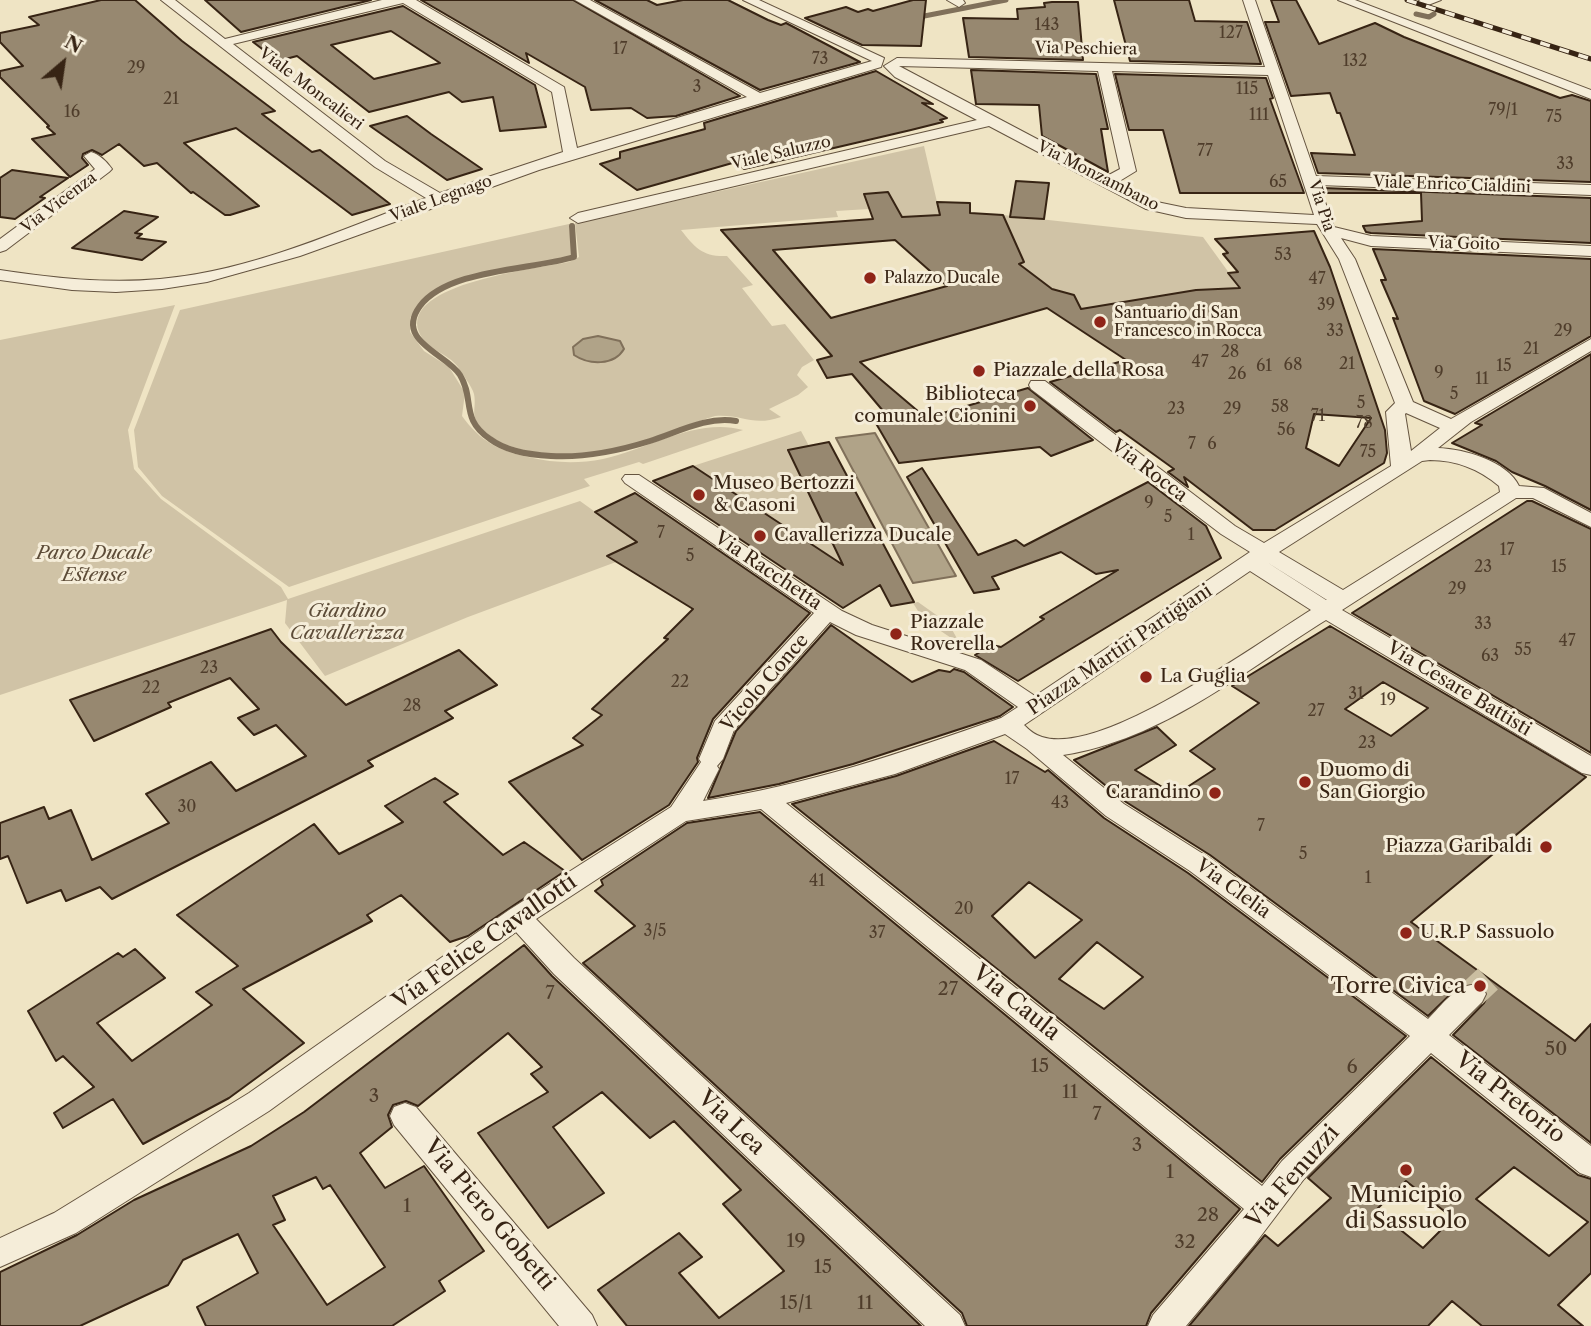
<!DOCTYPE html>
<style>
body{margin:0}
#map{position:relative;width:1591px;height:1326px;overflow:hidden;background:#efe4c4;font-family:"Libre Caslon Text",serif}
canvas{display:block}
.north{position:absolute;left:28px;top:28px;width:70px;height:70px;-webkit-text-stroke:5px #f5edd9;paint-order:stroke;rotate:29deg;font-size:19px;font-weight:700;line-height:28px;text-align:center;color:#372414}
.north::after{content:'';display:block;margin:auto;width:24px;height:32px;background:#372414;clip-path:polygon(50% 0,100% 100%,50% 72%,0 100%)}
</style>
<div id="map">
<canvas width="1591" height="1326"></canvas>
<div class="north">N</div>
</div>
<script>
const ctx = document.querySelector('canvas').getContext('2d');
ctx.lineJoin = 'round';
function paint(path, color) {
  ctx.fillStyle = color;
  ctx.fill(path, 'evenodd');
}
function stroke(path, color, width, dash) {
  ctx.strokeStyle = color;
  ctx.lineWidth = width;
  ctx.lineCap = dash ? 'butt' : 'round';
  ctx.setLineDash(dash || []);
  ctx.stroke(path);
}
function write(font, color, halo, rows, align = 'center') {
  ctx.font = font + ' "Libre Caslon Text",serif';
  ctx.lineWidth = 6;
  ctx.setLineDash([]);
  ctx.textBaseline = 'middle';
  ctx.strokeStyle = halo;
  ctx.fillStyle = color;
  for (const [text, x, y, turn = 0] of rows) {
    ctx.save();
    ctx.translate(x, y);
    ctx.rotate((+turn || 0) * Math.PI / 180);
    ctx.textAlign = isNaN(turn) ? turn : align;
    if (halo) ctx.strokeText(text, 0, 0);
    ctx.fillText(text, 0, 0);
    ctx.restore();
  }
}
paint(new Path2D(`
 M924 146 940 215 902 217 888 193 864 194 869 209 836 211 838 217 681 230C695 248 703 257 727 256L753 285 742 288 772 326 785 324 814 360 802 367 797 375 808 387 798 395 769 409 781 417C752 427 743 414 715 416 669 430 620 454 572 456 556 457 540 453 524 450 508 446 494 441 482 429 469 414 477 410 474 394 472 386 462 374 458 367 448 353 426 350 419 332 400 283 541 268 569 262L579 257 575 223Z
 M1003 215 1203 237 1240 288C1183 290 1128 300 1073 317L1078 303 1074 295 1055 292 1019 264Z
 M569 224 572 255 564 259 457 280 421 301 410 318V332L424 351 449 367 465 393 462 416C480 441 499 451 528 457 554 463 577 464 603 459 648 449 697 417 743 430L643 464 639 462 584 479 590 486 289 587 162 496 138 467 134 430 180 310Z
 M175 305 128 430 134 469 161 499 281 587 288 599 580 501 637 542 607 556 616 562 468 617 325 676 285 623 287 600 0 695V340Z
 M801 431 809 446 788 450 820 517 876 587 693 466Z
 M918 602 949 624 960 644 923 619 913 603Z`), '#d0c3a6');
const water = new Path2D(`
 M598 336 620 341 624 349C614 366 589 365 574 355L573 347 583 339Z
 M875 433 956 576 913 583 836 438Z`);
paint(water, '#b0a388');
stroke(water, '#80705a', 2);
stroke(new Path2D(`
 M1416 14 1429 17 1434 14
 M914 18 1006 0`), '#80705a', 5);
stroke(new Path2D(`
 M572 226 574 257C531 270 448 269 420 306 394 341 447 354 460 375 475 399 460 419 490 439 506 451 531 455 551 456 584 458 618 451 650 441 678 432 707 416 736 421`), '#80705a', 6);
const building = new Path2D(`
 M101 0H135L182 41 275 111 262 114 312 152 320 150 390 204 352 215 236 128 184 143 259 206 230 215H225L193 192 191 193 157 163 144 166 119 144 102 155 92 150 83 154 82 158 88 165 70 177 32 139 55 134 47 127 49 126 0 77V71L23 66 0 42V33L39 25 29 17Z
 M205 0H371L241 32Z
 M421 0H573L740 96 676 116 647 118 631 108 591 110 585 87 526 53 529 63Z
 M595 0H647L657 5 683 0H728L768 20 781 25 786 23 860 62 760 90Z
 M913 0H926L921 46 862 45 805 18 846 7 858 12 868 9 873 11Z
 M1114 0H1189L1195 21 1247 22 1261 64 1130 61Z
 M1271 0H1296L1319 44 1375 23 1404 37 1560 98 1572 95 1591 101V182L1318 173 1311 153 1355 155 1340 113H1337L1330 93 1291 96 1265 22H1279Z
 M1052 2H1078L1083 60 969 57 963 18 1018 19 1017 9 1045 7 1044 3Z
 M403 6 535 85 546 127 500 131 493 97 462 102 449 92 369 112 297 56 278 61 253 42ZM391 31 440 63 374 79 331 45Z
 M971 70 1096 74 1108 129H1101L1108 172 1042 136 1039 105 976 104Z
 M876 71 933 104 922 103 947 118 940 120 943 122 911 130 744 169 736 162 637 190 600 164 620 158V152L705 129 704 123Z
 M1115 74 1266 78 1273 98 1270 99 1304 193H1180L1163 130H1129Z
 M407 116 431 134 482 169 447 180 370 126Z
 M12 170 68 178 40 197 45 198 15 219 0 217V178Z
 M1016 181 1049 183 1044 219 1010 217Z
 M1323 188 1591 198V243L1371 233 1366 232 1363 226 1422 221 1421 193H1325Z
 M888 192 902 217 940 215 937 202 970 203V213L1003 215 1024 262 1019 264 1052 289 1074 295 1081 309 1196 290 1240 288 1228 273 1238 272 1223 254 1228 253 1215 239 1314 231 1330 267 1385 430 1387 453 1384 463 1275 530H1253L1184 477 1188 487 1168 472 1174 469 1120 430 1116 432 1050 382 1126 360 1047 308 860 362 926 418 1028 388 1093 440 1051 456 1040 447 899 463 874 420 889 418 852 374 827 378 817 360 832 356 721 230 873 219 864 194ZM895 240 947 286 831 318 773 250ZM1314 414 1371 418 1339 466 1306 448Z
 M124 211 158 217 135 233 142 234 137 238 166 242 142 260 72 248Z
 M1373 249 1591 259V336L1455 414 1424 401 1393 318 1398 319 1381 280H1386Z
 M1591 354V510L1545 486 1512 472 1496 461 1452 443 1482 425 1475 423Z
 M829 442 914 602 891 606 880 585 843 608 653 481 693 466 843 565 788 450Z
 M922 468 978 555 1016 540 1024 546 1148 482 1206 526 1221 558 1018 681 975 655 992 645 1001 647 1044 619 1040 617 1118 570 1096 574 1061 552 992 577 999 589 974 593 907 477Z
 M635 493 810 613 713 719 697 758 698 762 669 805 582 860 509 782 583 745 573 738 602 715 592 709 668 639 664 638 693 609 607 556 637 542 595 512Z
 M1527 501H1532L1591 529V753L1352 613Z
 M831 625 912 682 939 670 950 672 954 669 964 672 1013 707 1000 716 853 764 779 784 708 798 736 731Z
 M1330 626 1586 777 1411 922 1575 1041 1591 1024V1143L1453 1035 1484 1003 1488 995 1484 985 1474 982 1458 987 1428 1016 1210 855 1126 802 1074 760 1157 727 1176 745 1135 770 1175 795 1215 769 1190 751 1259 703 1232 686ZM1383 682 1428 708 1391 736 1345 709Z
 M271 629 281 642 346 705 459 650 497 685 445 711 453 718 368 761 373 766 112 899 100 887 66 901 61 890 27 903 8 856 0 859V823L44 807 49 819 71 810 92 860 169 823 146 794 211 762 236 791 306 756 276 725 254 735 238 718 259 709 230 678 168 703 171 707 94 741 70 700Z
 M994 741 1045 772 1048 770 1104 818 1188 873 1406 1036 1280 1159 1262 1182 792 804 896 776ZM1029 882 1082 920 1035 958 992 916ZM1097 942 1143 977 1104 1009 1059 979Z
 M435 778 458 794 444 802 503 855 524 842 565 871 468 936 450 942 401 895 367 915 372 921 243 989 304 1043 229 1098 143 1144 113 1099 63 1128 54 1113 94 1087 63 1056 56 1061 28 1011 118 953 123 957 135 949 165 978 97 1023 132 1061 212 1005 196 992 238 966 177 915 314 824 339 854 403 822 385 806Z
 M760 812 1240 1209 1151 1313 1146 1326H967L962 1313 583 963 635 926 595 891 603 885 601 880 687 823Z
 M524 945 552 976 921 1326H627L598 1290 679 1233 702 1257 679 1273 719 1318 784 1271 723 1204 741 1190 674 1121 650 1138 602 1092 553 1127 604 1193 548 1228 478 1133 548 1092 531 1074 542 1067 508 1033 418 1106 406 1101 393 1105 388 1115 392 1127 360 1153 385 1188 424 1166 484 1251 439 1281 445 1291 392 1326H206L197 1307 258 1273 238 1234 183 1260 168 1285 80 1326H0V1272L77 1235 134 1200 251 1146 304 1112ZM316 1177 323 1189 330 1185 385 1267 327 1305 273 1225 285 1220 273 1196Z
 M1431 1057 1578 1175 1591 1179V1273L1558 1305 1583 1326H1482L1452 1301 1428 1326H1189L1265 1235 1278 1246 1331 1198 1308 1178ZM1514 1167 1588 1222 1549 1256 1476 1199ZM1406 1181 1453 1218 1423 1248 1376 1210Z`);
paint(building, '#978870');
stroke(building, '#372414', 2);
stroke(new Path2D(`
 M1472 994 1488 979`), '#cabea1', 29, [29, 15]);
const street = new Path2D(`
 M161 0H175L225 39 382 0H416L564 87 577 148 747 97 575 0H590L760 93 872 61 743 0H759L884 58 881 67 539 170 300 256 207 282 162 289 116 292 72 290 0 280V270C54 278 106 284 160 279 253 271 340 230 426 198L375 167ZM403 3 552 92 563 152 440 193 385 161 233 44Z
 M947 0H963L965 3 959 7Z
 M1243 0H1255L1316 176 1591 185V195L1319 185 1334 227 1371 236 1591 246V256L1371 246 1341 238 1355 259 1413 402 1451 419 1591 339V351L1471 422 1438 448C1464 449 1507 461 1519 486L1544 488 1591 513V527L1533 498H1516L1342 610 1591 756V775L1582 773 1326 620C1244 671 1162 740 1063 755L1124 804 1208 857 1428 1019C1443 1004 1460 979 1482 986L1486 994 1482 1002 1449 1035 1591 1146V1177L1580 1173 1431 1053 1304 1179 1254 1245 1186 1326H1148L1153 1315 1244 1209 761 809 686 821 536 919 574 958 960 1315 965 1326H925L554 974 516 932 269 1111 76 1233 0 1267V1238L54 1213 249 1093 509 910 671 807 701 762 699 759 715 721 814 613 625 483 622 479 625 475H639L842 611 872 625 981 660 1035 696 1250 552 1221 534 1031 389 1029 385 1031 381H1045L1235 526 1264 543 1391 466 1386 412 1395 403 1339 259 1317 224 1186 218 1146 209 989 126 578 223 570 218 578 213 977 120 895 77 884 66 897 58 1265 67ZM899 66 1098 71 1120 169 1107 176ZM1112 71 1268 75 1314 215 1186 208 1157 202 1118 182 1136 171ZM1406 413 1440 428 1411 451 1405 414ZM1430 460C1456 460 1479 469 1499 486L1500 492 1343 590 1279 552 1422 461ZM1265 561 1327 600H1326ZM1250 571 1311 610C1257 643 1103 757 1042 737 1035 735 1029 730 1024 725ZM830 622 856 635 965 670 1018 707 1001 718C902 753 807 785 703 801L719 769 717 766 723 759 734 730ZM1005 734 1027 749 1106 816 1190 871 1410 1036 1282 1161 1262 1186 786 803 895 774Z
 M1338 0H1355L1591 90V99Z
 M1420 0H1441L1423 7 1417 3Z
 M91 152C99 154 107 162 112 169L109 172 6 250 0 252V239L95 169 84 156Z
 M405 1103 416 1107 592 1315 597 1326H559L394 1125 390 1116 394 1107Z`);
stroke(street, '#655440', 2);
paint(street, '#f5edd9');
const rail = new Path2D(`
 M1407 0 1591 59`);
stroke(rail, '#372414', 5);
stroke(rail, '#f5edd9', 3.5, [10]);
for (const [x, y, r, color] of [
 [870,278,7,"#8f2418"],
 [1100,322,7,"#8f2418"],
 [979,371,7,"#8f2418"],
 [1030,406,7,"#8f2418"],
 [699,495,7,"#8f2418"],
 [760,536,7,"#8f2418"],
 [896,634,7,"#8f2418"],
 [1146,677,7,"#8f2418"],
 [1305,782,7,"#8f2418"],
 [1215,793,7,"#8f2418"],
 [1546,847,7,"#8f2418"],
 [1406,933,7,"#8f2418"],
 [1480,986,7,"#8f2418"],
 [1406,1170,7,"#8f2418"]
]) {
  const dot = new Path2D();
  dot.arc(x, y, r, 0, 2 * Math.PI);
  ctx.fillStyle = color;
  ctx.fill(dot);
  stroke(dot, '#f5edd9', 2.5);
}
write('16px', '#4f3d2b', null, [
 ["143",1047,25],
 ["127",1231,33],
 ["17",620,49],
 ["73",820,59],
 ["132",1355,61],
 ["29",136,68],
 ["3",697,87],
 ["115",1247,89],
 ["21",171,99],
 ["79/1",1503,110],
 ["16",72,112],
 ["111",1259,115],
 ["75",1554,117],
 ["77",1205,151],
 ["33",1565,164],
 ["65",1278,182],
 ["53",1283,255],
 ["47",1317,279],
 ["39",1326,305],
 ["33",1335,331],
 ["29",1563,331],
 ["21",1531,349],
 ["28",1230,352],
 ["47",1200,362],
 ["21",1347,364],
 ["68",1293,365],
 ["61",1264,366],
 ["15",1504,366],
 ["9",1439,373],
 ["26",1237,374],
 ["11",1482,379],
 ["5",1454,394],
 ["5",1361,403],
 ["58",1280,407],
 ["23",1176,409],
 ["29",1232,409],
 ["71",1318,416],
 ["78",1364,423],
 ["56",1286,430],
 ["7",1192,444],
 ["6",1212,444],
 ["75",1368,452],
 ["9",1149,503],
 ["5",1168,517],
 ["7",661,533],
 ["1",1191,535],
 ["17",1507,550],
 ["5",690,556],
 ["23",1483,567],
 ["15",1559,567],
 ["29",1457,589],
 ["33",1483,624],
 ["47",1567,641],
 ["55",1523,650],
 ["63",1490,656],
 ["23",209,668],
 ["22",680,682],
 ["22",151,688],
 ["31",1356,694],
 ["19",1388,700],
 ["28",412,706],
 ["27",1316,711],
 ["23",1367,743],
 ["17",1012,779],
 ["43",1060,803],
 ["30",187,807],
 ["7",1261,826],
 ["5",1303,854],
 ["1",1368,878],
 ["41",817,881],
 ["20",964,909],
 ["3/5",655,931],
 ["37",877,933]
]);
write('16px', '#372414', '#f5edd9', [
 ["Via Peschiera",1086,49,1],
 ["Viale Moncalieri",311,89,37],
 ["Viale Saluzzo",781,153,-13],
 ["Via Monzambano",1098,176,27],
 ["Viale Enrico Cialdini",1452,185,2],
 ["Viale Legnago",441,199,-20],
 ["Via Vicenza",59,203,-37],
 ["Via Pia",1321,206,72],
 ["Via Goito",1464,244,2]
]);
write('16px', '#372414', '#f5edd9', [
 ["Palazzo Ducale",884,278],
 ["Santuario di San",1114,313],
 ["Francesco in Rocca",1114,331]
], 'left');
write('19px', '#372414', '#f5edd9', [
 ["Piazzale della Rosa",993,371],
 ["Biblioteca",1016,395,"right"],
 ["comunale Cionini",1016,417,"right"],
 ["Museo Bertozzi",713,484],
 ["& Casoni",713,506],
 ["Cavallerizza Ducale",774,536],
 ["Piazzale",910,623],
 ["Roverella",910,645],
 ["La Guglia",1160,677],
 ["Duomo di",1319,771],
 ["San Giorgio",1319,793],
 ["Carandino",1201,793,"right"],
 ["Piazza Garibaldi",1532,847,"right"],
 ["U.R.P Sassuolo",1420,933]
], 'left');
write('19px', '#372414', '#f5edd9', [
 ["Via Rocca",1149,471,37],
 ["Via Racchetta",768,571,34],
 ["Piazza Martiri Partigiani",1120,650,-34],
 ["Vicolo Conce",765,683,-49],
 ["Via Cesare Battisti",1459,689,31],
 ["Via Clelia",1233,889,36]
]);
write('italic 19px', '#5d4c38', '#f5edd9', [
 ["Parco Ducale",94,554],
 ["Estense",94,576],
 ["Giardino",347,612],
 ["Cavallerizza",347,634]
]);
write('19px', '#4f3d2b', null, [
 ["27",948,990],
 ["7",550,994],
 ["50",1556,1050],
 ["15",1040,1067],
 ["6",1352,1068],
 ["11",1070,1093],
 ["3",374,1097],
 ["7",1097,1115],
 ["3",1137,1146],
 ["1",1170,1173],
 ["1",407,1207],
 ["28",1208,1216],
 ["19",796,1242],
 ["32",1185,1243],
 ["15",823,1268],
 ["15/1",796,1304],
 ["11",865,1304]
]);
write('23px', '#372414', '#f5edd9', [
 ["Via Felice Cavallotti",485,942,-35],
 ["Via Caula",1016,1003,39],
 ["Via Pretorio",1510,1098,38],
 ["Via Lea",731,1123,43],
 ["Via Fenuzzi",1293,1177,-49],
 ["Via Piero Gobetti",489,1215,50]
]);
write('23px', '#372414', '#f5edd9', [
 ["Torre Civica",1466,986],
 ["Municipio",1406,1195,"center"],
 ["di Sassuolo",1406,1221,"center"]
], 'right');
</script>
